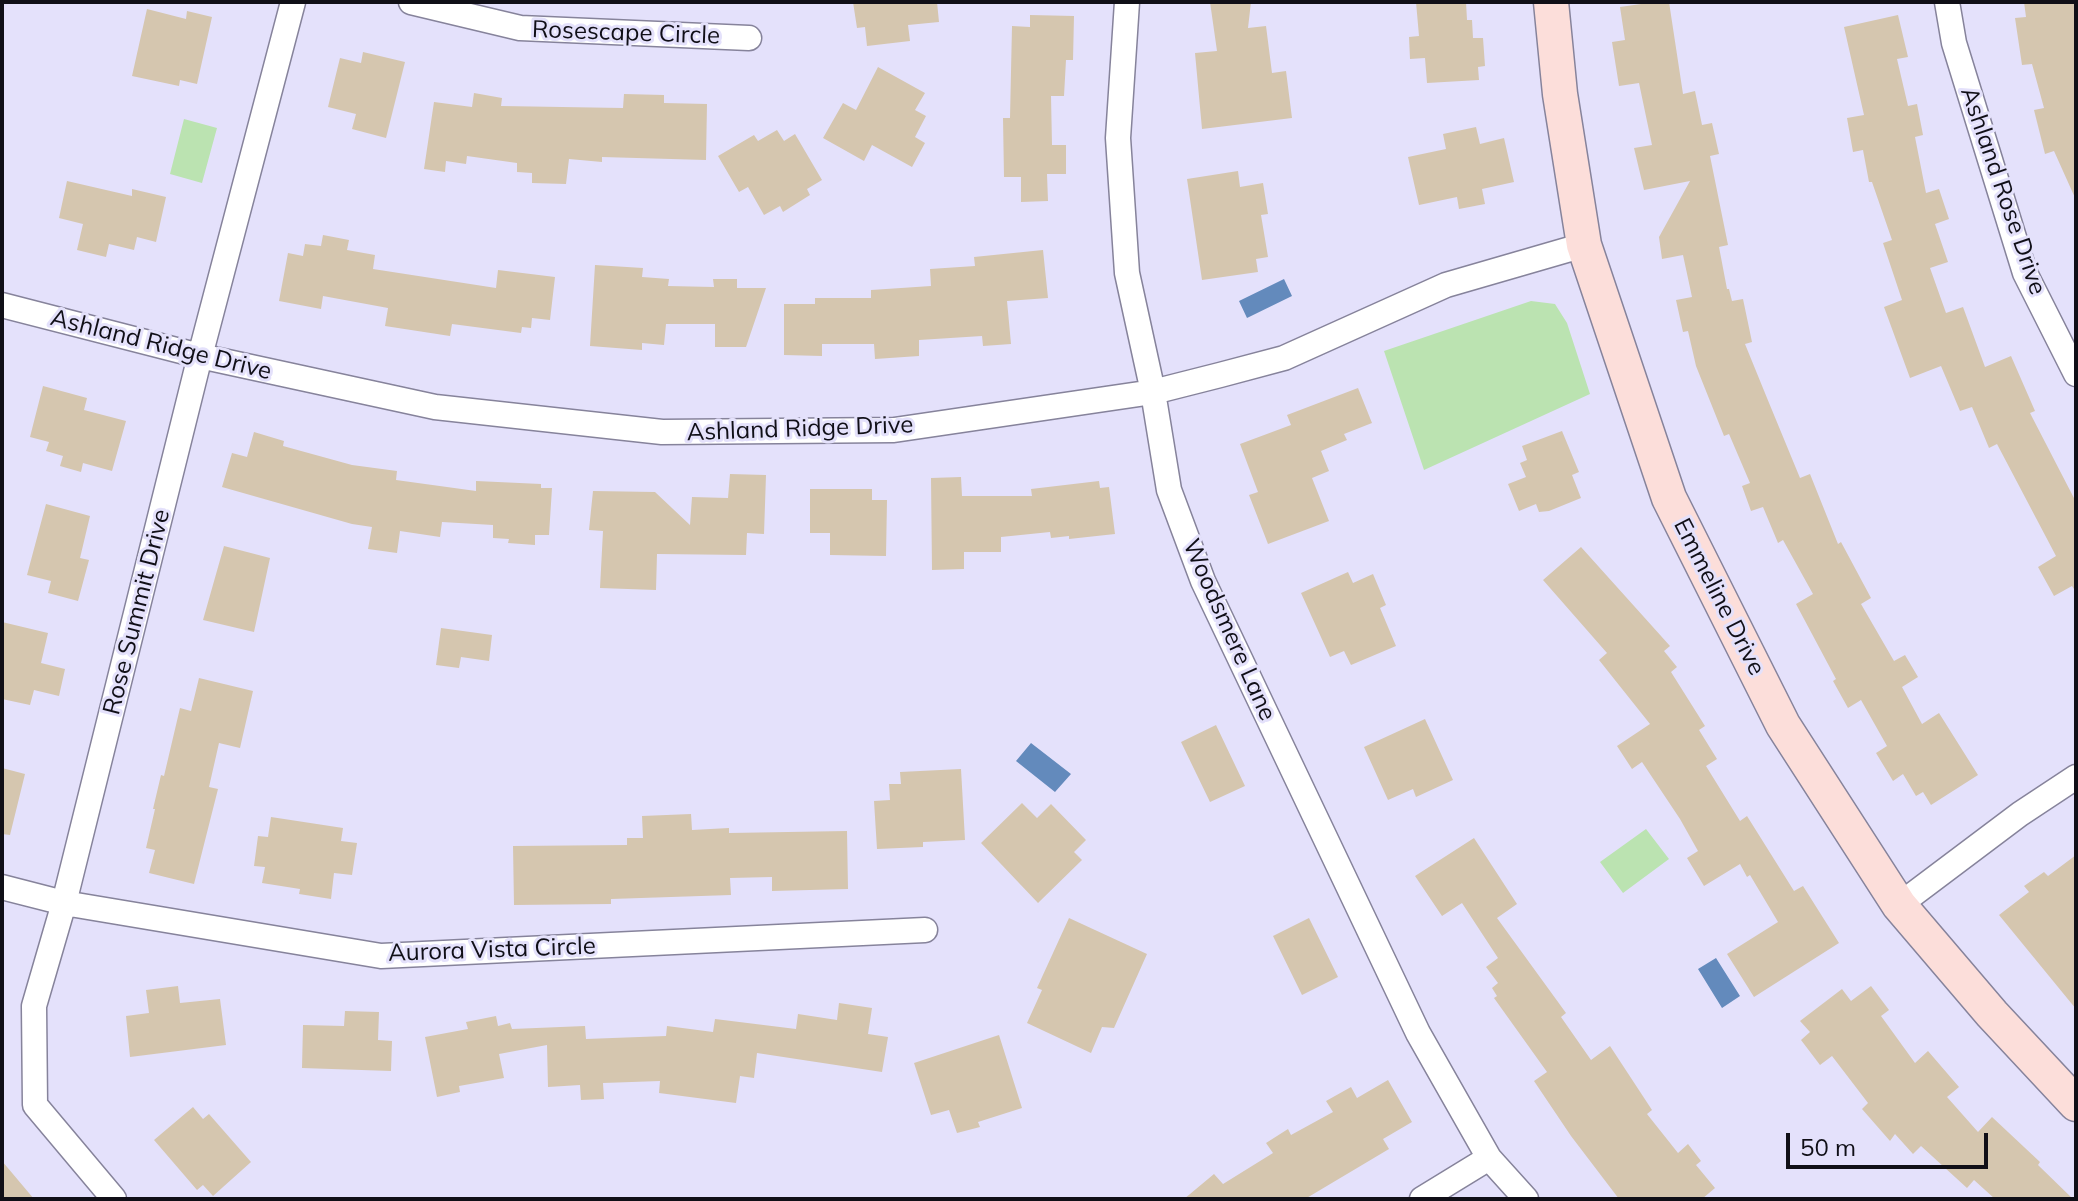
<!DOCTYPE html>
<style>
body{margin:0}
#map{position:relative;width:2078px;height:1201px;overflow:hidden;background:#e4e1fb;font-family:Mulish,sans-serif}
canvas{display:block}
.frame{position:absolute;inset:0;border:4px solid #100f17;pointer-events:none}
.scale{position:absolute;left:1786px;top:1133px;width:202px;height:36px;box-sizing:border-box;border:4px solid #100f17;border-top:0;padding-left:10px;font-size:24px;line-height:28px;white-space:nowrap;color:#100f17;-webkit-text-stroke:6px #e4e1fb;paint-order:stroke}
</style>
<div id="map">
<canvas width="2078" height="1201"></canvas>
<div class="frame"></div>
<div class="scale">50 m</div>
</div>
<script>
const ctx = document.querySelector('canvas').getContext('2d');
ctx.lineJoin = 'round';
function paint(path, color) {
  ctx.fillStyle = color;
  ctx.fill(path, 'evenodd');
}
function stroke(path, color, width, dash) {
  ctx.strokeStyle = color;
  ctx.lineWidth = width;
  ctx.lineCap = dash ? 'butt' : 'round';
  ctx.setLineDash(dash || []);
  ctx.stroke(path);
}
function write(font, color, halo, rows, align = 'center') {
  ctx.font = font + ' Mulish,sans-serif';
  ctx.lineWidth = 6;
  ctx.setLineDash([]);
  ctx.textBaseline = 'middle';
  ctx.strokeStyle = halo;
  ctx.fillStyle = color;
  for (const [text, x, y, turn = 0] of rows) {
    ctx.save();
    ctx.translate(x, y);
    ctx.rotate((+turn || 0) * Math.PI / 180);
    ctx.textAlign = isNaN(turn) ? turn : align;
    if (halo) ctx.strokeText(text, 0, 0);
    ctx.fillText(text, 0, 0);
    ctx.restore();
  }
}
paint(new Path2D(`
 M184 119 217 128 202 183 170 174Z
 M1531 301 1555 304 1567 323 1590 394 1424 470 1384 351Z
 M1646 829 1669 859 1623 893 1600 862Z`), '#bbe3b1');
paint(new Path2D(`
 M1284 279 1292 296 1247 318 1239 301Z
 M1031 743 1071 774 1055 792 1016 761Z
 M1716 958 1740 996 1722 1008 1698 969Z`), '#638abc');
paint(new Path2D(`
 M853 2H937L939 22 908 25 910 41 867 46 865 27 857 28Z
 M1210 2H1251L1248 28 1266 26 1272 73 1286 71 1292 118 1202 129 1195 53 1217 51Z
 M1416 2H1466L1467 20H1472L1473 38H1483L1485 66 1478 67 1479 80 1427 83 1425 58 1410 59 1409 37 1419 36Z
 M1655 2H1669L1683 94 1695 91 1702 125 1712 123 1719 154 1710 156 1728 245 1719 247 1727 289H1729L1732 301 1743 299 1752 342 1745 344 1767 398 1800 478 1810 474 1838 544 1841 542 1871 598 1861 604 1894 661 1905 655 1918 677 1902 687 1922 724 1939 713 1978 775 1931 805 1923 792 1916 796 1903 774 1893 781 1876 753 1887 746 1861 700 1848 708 1833 681 1836 679 1796 604 1813 594 1783 540 1778 543 1763 507 1751 511 1742 486 1750 483 1729 434 1724 436 1696 366 1688 331 1683 332 1676 300 1692 297 1683 255 1662 259 1659 237 1690 181 1644 190 1634 148 1652 145 1639 83 1619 86 1612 42 1625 40 1620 7Z
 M2024 2H2074L2076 200 2054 151 2045 154 2034 110 2044 108 2032 64 2022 65 2015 18 2026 17Z
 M147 9 186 19 187 11 212 17 197 84 180 80 179 86 132 76Z
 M1030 15 1074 16 1073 60H1066L1064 96H1051L1052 145H1066V174H1047L1048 201 1021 202V177H1004L1003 118H1010L1012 26 1030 27Z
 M1898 15 1908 57 1897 59 1908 106 1917 104 1923 135 1915 137 1926 193 1939 189 1949 219 1935 224 1948 262 1930 268 1946 313 1963 307 1985 367 2011 356 2035 411 2030 413 2076 502V592L2072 586 2054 596 2038 567 2056 556 1997 444 1989 448 1972 407 1960 411 1941 366 1910 378 1884 307 1902 300 1883 243 1892 240 1872 182H1869L1863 150 1853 152 1847 118 1864 115 1844 27Z
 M363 52 405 62 386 138 352 129 356 114 328 107 340 58 361 63Z
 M878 67 925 93 915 110 926 116 915 137 925 143 912 167 872 145 864 161 823 138 843 103 856 110Z
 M474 93 502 98 501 106 623 108 624 94 664 95V103L707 104 706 160 602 157V162L569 159 566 184 532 183V173L517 172V163L467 156 466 164 446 161 445 172 424 169 434 102 472 107Z
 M1476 127 1480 144 1504 138 1514 182 1482 189 1485 204 1459 209 1457 197 1419 205 1408 157 1446 149 1443 134Z
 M777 130 784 141 795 134 822 180 807 189 810 195 783 212 780 206 764 215 748 187 739 192 718 156 754 135 758 141Z
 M1238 171 1240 187 1263 183 1268 214 1261 215 1268 257 1256 259 1258 272 1202 280 1187 179Z
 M67 181 132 196V189L166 197 156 242 137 237 134 250 109 244 106 257 77 250 83 224 59 218Z
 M323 235 349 240 347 250 375 255 373 269 496 288 498 270 555 277 550 320 532 318 531 328 522 327 521 333 452 324 450 336 385 326 388 308 323 296 321 309 279 301 288 253 303 256 305 244 321 246Z
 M1043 250 1048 298 1007 301 1011 344 983 346 982 336 919 340V356L875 359 874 344H822V356L784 355V304H815V298H871V290L931 286 930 269 975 266 974 257Z
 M595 265 643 268 642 277 669 279 668 286 714 287 713 279H737V288H766L746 347H715V324H666L664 345 642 343V350L590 346Z
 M43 386 87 398 84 410 126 421 112 471 83 463 81 472 60 466 63 456 46 451 49 442 30 437Z
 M1358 388 1372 423 1344 434 1347 440 1321 451 1329 471 1312 478 1329 521 1268 544 1249 495 1258 492 1240 444 1291 425 1287 415Z
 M1562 431 1579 472 1572 475 1581 498 1549 511 1539 512 1536 504 1519 511 1508 484 1526 477 1520 463 1527 460 1522 446Z
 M254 432 284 441 283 446 352 465 397 471 396 480 476 491V481L541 484V488H552L549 535H535V545L508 543 509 539 493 538V525L442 522 440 537 400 531 397 553 368 549 372 527 352 524 222 487 232 453 247 457Z
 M730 474 766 475 764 534 747 533 746 555 657 554 656 590 600 588 603 531 589 530 593 491 655 492 690 525 692 497 728 498Z
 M961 477 962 496H1032L1031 489 1099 481 1100 488 1109 487 1115 534 1069 539V536L1051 538 1050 532 1001 537V552H964V569L932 570 931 478Z
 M810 489H872V500H887L886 556 830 555V533H810Z
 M46 504 90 516 80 558 89 560 78 601 48 593 51 581 27 575Z
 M224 546 270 558 254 632 203 620Z
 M1581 547 1670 646 1664 651 1677 667 1671 672 1705 726 1699 730 1717 759 1706 766 1740 821 1747 816 1794 891 1803 886 1839 943 1754 997 1727 954 1778 922 1750 875 1747 877 1740 864 1704 886 1687 858 1698 851 1680 819 1642 762 1632 769 1617 746 1650 724 1599 660 1607 653 1543 580Z
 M1348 572 1353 583 1373 574 1386 605 1380 608 1396 646 1351 665 1344 651 1330 657 1301 593Z
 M2 622 48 633 41 663 65 669 59 696 34 690 30 705 2 699Z
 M441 628 492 635 489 661 461 657 459 668 436 665Z
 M199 678 253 691 240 748 219 743 209 787 218 789 194 884 149 873 155 850 146 848 155 809H153L161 775 164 776 180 708 191 711Z
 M1425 719 1453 780 1416 797 1413 789 1388 800 1364 747Z
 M1216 725 1245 786 1210 802 1181 742Z
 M2 768 25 774 10 835 2 834Z
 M961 769 965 840 923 842V847L877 849 874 801 890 800 889 784H901L900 772Z
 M1022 803 1037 818 1051 804 1086 840 1074 852 1082 860 1038 903 981 843Z
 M691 814 692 830 729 828V833L847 831 848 889 772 891V877L730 878 731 895 611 899V904L514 905 513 846 627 845V838H643L642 816Z
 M271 817 343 828 341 841 357 843 352 875 334 873 331 899 299 894 300 889 262 883 265 867 254 866 258 836 268 837Z
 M1474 838 1517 904 1497 918 1566 1013 1561 1017 1591 1060 1610 1046 1652 1110 1647 1114 1678 1153 1688 1144 1701 1161 1696 1165 1715 1188 1702 1199H1619L1571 1136 1534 1081 1547 1072 1494 998 1497 996 1492 988 1498 983 1486 967 1498 958 1462 903 1442 916 1415 876Z
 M2076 855V1009L1999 915 2029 892 2024 886 2044 872 2048 876Z
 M1069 918 1147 954 1114 1028 1102 1027 1091 1053 1027 1023 1042 990 1037 988Z
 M1309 918 1338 977 1302 995 1273 936Z
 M178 986 180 1003 220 999 226 1045 130 1057 126 1016 149 1013 146 990Z
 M1871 986 1889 1010 1881 1016 1915 1063 1928 1051 1959 1087 1947 1097 1978 1132 1992 1117 2040 1162 2038 1165 2073 1199H1995L1974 1180 1967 1188 1921 1146 1913 1154 1895 1134 1890 1141 1862 1109 1868 1103 1832 1056 1820 1065 1801 1040 1810 1032 1800 1021 1842 989 1851 1001Z
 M839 1003 872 1008 868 1034 888 1037 882 1072 757 1053 754 1078 740 1076 736 1103 659 1093 660 1081 603 1083 604 1099 581 1100 580 1085 548 1087 547 1045 499 1054 504 1078 459 1086 460 1092 437 1097 425 1037 468 1029 466 1022 496 1016 498 1026 510 1023 512 1029 585 1026 586 1039 666 1036 667 1026 713 1032 715 1019 796 1029 798 1014 837 1020Z
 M345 1011 379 1012 378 1040 392 1041 391 1071 302 1068 303 1025 344 1026Z
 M999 1035 1022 1108 978 1122 980 1127 957 1133 949 1110 931 1115 914 1063Z
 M1388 1080 1412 1122 1383 1139 1389 1149 1305 1199H1184L1214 1174 1223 1184 1273 1153 1266 1143 1288 1129 1291 1135 1333 1112 1326 1101 1351 1087 1357 1098Z
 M193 1107 203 1119 209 1114 251 1162 213 1196 203 1185 197 1190 154 1140Z
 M2 1161 34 1199H2Z`), '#d5c6af');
const street = new Path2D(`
 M411 2 520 28 749 38
 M1127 2 1118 138 1127 273 1153 392 1169 490 1203 581 1418 1033 1489 1158 1526 1199
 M1947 2 1954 43 2025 273 2076 374
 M2 305 200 356 435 407 662 432 894 430 1153 392 1220 375 1284 358 1446 285 1584 245
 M2 887 64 903 381 956 925 930
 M1899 905 2020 814 2076 777
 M114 1199 35 1105 34 1006 64 903 200 356 293 2
 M1422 1199 1489 1158`);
const secondary = new Path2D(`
 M1551 2 1560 94 1584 245 1669 498 1783 725 1899 905 1992 1014 2076 1104`);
stroke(street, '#86839b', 27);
stroke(secondary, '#86839b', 37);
stroke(street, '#fff', 24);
stroke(secondary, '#fcdeda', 34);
write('24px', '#100f17', '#e4e1fb', [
 ["Rosescape Circle",626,33,2],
 ["Ashland Rose Drive",2003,191,71],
 ["Ashland Ridge Drive",161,345,14],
 ["Ashland Ridge Drive",800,429,-2],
 ["Emmeline Drive",1719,597,63],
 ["Rose Summit Drive",137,612,-76],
 ["Woodsmere Lane",1229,630,66],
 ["Aurora Vista Circle",492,950,-2]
]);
</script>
